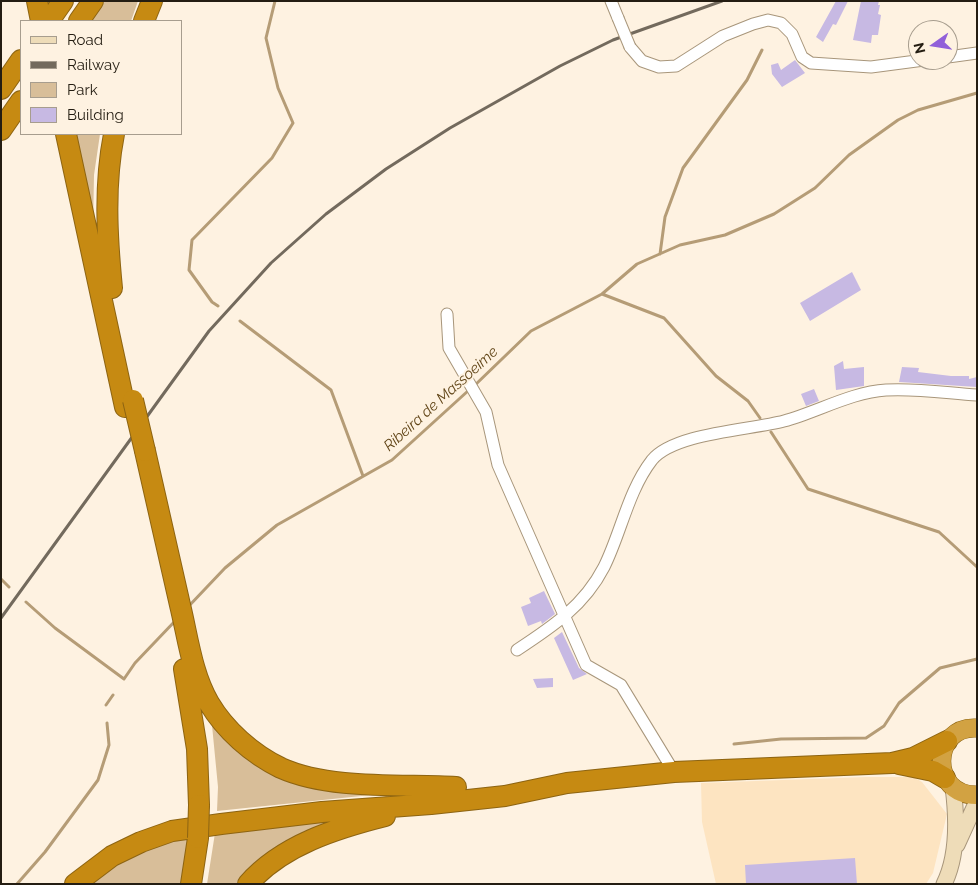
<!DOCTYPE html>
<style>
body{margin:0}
#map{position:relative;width:978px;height:885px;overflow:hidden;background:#fef2e1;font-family:Raleway,sans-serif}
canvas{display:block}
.frame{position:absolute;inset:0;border:2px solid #241d12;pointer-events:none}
.legend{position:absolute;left:20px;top:20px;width:162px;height:115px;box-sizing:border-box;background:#fef2e1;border:1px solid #a79d8e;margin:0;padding:6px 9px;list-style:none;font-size:15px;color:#241d12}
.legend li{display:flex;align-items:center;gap:10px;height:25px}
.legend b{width:25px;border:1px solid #a79d8e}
.north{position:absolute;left:908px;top:20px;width:50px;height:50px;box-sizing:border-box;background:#fef2e1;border:1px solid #a79d8e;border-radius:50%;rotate:257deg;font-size:14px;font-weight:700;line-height:20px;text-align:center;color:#241d12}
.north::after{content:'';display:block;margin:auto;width:18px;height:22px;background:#9160d9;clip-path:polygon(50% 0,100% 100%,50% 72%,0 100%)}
</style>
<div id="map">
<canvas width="978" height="885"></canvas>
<div class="frame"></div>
<ul class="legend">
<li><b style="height:6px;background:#eedcb8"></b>Road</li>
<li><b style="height:6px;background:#736a5d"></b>Railway</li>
<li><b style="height:14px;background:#d8be99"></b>Park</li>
<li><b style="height:14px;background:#c7b9e3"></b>Building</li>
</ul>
<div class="north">N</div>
</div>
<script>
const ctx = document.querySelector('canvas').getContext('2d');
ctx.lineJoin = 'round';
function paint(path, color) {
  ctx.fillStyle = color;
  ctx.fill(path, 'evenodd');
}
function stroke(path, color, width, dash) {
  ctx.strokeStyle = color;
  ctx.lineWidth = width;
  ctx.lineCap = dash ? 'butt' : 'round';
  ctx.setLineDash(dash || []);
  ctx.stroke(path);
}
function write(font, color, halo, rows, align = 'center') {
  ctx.font = font + ' Raleway,sans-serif';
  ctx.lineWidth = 4;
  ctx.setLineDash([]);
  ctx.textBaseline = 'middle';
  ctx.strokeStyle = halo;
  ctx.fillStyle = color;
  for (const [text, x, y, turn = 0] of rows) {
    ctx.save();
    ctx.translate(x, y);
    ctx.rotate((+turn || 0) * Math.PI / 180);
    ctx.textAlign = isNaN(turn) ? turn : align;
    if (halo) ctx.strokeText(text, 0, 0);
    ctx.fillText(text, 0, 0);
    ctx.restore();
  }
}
paint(new Path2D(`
 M866 777H914L922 782 947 814 933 873 926 884H716L702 822 701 783Z`), '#fde4c1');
paint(new Path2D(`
 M105 1H138L131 21H91Z
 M75 134H100L94 175 93 227Z
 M211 715C223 733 236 753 255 765 289 786 350 787 390 793L217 811 218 787Z
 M367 816 243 884H207L215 833Z
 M193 836 184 884H86C123 857 149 847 193 836Z`), '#d8be99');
stroke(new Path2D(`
 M660 254 665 217 683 168 747 80 762 50
 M602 294 637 264 680 245 725 235 774 214 815 188 849 155 898 120 918 110 977 93
 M218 306 212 302 189 270 192 240 272 158 293 123 278 88 266 38 275 1
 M240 321 331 390 363 476
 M474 386 531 331 602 294 664 318 716 376 748 401 760 418
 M771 432 808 489 939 532 977 567
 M1 579 9 587
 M26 602 55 628 124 679 135 663 176 620
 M187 608 225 568 277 525 392 460 469 390
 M106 705 113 695
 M734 744 781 739 866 738 884 726 899 703 940 668 977 659
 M17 884 45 852 98 780 109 745 107 723`), '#b59c76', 3);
paint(new Path2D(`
 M836 1H848L836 25 833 24 823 42 816 37Z
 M861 1H879L878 5H880L878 14 881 15 878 35H872L871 43 853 40Z
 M795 60 805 73 782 87 772 74 771 65 778 63 781 70Z
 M852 272 861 290 810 321 800 303Z
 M843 361 844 369 864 367V386L836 390 834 366Z
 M902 367 919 368 918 372 951 376H969V379L977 377V387L899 382Z
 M814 389 819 401 806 406 801 394Z
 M544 591 555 614 542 624 541 621 528 626 521 607 531 603 529 598Z
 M562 632 579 668 587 674 573 680 554 638Z
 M553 678V687L537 688 533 679Z
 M855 858 857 884H746L745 865Z`), '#c7b9e3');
const minor = new Path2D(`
 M611 1 618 18
 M630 47 642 61 659 67 676 66 723 36 753 24 768 20 781 23 792 34 802 57 811 63 871 67 924 60
 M948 57 977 53
 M447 314 449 348 486 412 498 465 586 665 621 685 674 772
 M517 650C552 627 584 606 604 567 621 533 628 491 652 460 674 433 750 430 784 421 817 412 852 392 886 390 915 388 947 393 977 395`);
const secondary = new Path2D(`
 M957 845 977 801
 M944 884C958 856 957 818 953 787`);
const trunk = new Path2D(`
 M977 728C931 725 929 796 977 795`);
const motorway = new Path2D(`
 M37 1 41 21
 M49 21 63 1
 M79 21 93 1
 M144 21 152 1
 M1 89 21 60
 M1 130 21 101
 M66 134 125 407
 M112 288C107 237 104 185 114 134
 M145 451C157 502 168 554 180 605 188 638 192 674 209 703 225 730 252 754 281 768 330 790 403 784 456 787
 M184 669 197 749 199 805
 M899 764 933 771 945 778
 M75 884 112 856 141 842 172 831 221 824 322 812 431 804 505 796 567 783 674 772 892 763 913 758 947 741
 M191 884 198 838
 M248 884C282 845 337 828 385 816`);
stroke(minor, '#a8967b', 13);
stroke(secondary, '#a8967b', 17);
stroke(trunk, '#8d6412', 19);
stroke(motorway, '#8d6412', 22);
stroke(minor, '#fff', 11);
stroke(secondary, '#eedcb8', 15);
stroke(trunk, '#d2a242', 18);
stroke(motorway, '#c68a12', 20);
stroke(new Path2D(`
 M1 618 209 331 271 263 326 214 386 169 450 128 560 66 613 40 722 1`), '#736a5d', 3);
const minorBridge = new Path2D(`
 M618 18 630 47`);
const motorwayBridge = new Path2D(`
 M133 400 145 451
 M198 838 199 805`);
stroke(minorBridge, '#a8967b', 13, []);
stroke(motorwayBridge, '#8d6412', 22, []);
stroke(minorBridge, '#fff', 11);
stroke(motorwayBridge, '#c68a12', 20);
write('italic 15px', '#604416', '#fef2e1', [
 ["Ribeira de Massoeime",441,399,-42]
]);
</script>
